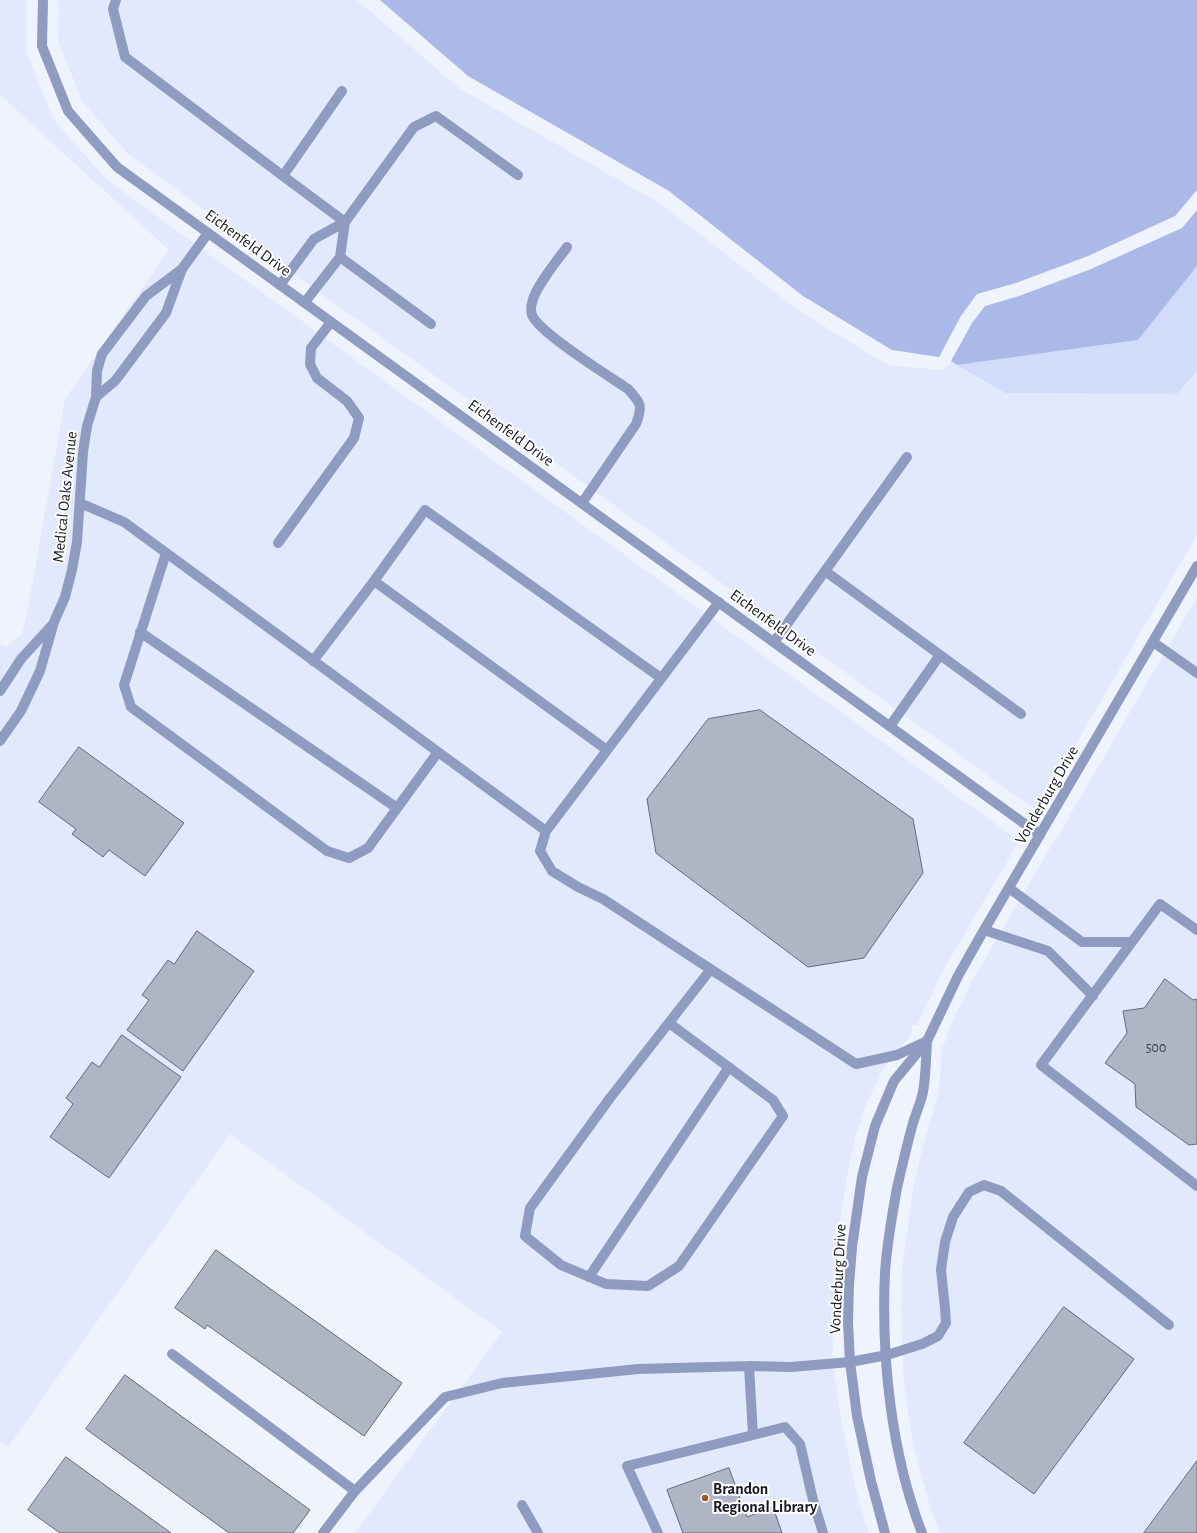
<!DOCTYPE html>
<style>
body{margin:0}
canvas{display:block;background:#eff3fd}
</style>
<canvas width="1197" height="1533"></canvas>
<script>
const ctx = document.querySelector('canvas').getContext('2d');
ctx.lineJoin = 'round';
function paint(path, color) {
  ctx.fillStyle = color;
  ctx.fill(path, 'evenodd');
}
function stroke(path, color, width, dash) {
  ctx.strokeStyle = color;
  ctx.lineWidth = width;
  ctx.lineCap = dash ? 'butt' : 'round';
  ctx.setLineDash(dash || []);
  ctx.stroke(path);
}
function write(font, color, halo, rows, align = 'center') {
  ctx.font = font + ' "Alegreya Sans",sans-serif';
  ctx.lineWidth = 4;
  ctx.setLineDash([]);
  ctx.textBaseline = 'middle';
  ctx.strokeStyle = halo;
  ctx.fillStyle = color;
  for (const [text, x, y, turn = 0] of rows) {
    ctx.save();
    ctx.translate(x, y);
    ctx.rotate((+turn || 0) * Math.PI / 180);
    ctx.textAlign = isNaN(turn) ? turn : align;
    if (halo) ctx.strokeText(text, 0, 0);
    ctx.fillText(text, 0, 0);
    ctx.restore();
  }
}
paint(new Path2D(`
 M0 0H27L26 47 27 54 53 119 107 180 1019 841 944 969 917 1025H912L911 1035 882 1071 865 1107 855 1138 847 1175 836 1247 833 1287V1350H832L835 1381H836L841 1419 855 1486 868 1533H355L502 1332 230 1134 8 1447 0 1441V643L6 647 22 634 28 608 65 399 169 250 0 95Z
 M59 0H319L320 2 322 0H357L459 88 661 204 796 309 888 365 941 370 948 366 951 361 1005 393 1177 394 1197 371V535L1037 811 128 154 82 101 58 41Z
 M1197 597V1533H940L932 1513 913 1445 904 1383 901 1311 902 1270 913 1188 924 1142 939 1091 942 1046 949 1037 946 1035 971 983 1053 843 1063 830 1062 829Z`), '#e3e9fc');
paint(new Path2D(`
 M1197 266V371L1177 394 1005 393 957 365 1138 340Z`), '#d1dbfa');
paint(new Path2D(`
 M380 0H1197V190L1175 216 1088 256 1016 283 977 294 961 316 939 357 892 350 803 296 669 191 468 76Z
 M1197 210V266L1138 340 957 365 951 361 972 323 985 306 1019 296 1091 269 1182 228Z`), '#aab9e8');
const building = new Path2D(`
 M760 710 913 819 923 873 864 958 808 967 656 853 647 799 708 719Z
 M79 747 184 823 145 876 109 850 103 857 72 834 76 829 39 802Z
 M197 931 254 971 183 1071 127 1030 149 1000 142 995 168 960 174 964Z
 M1165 979 1193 1000 1197 999V1144L1189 1145 1136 1107 1135 1084 1105 1063 1127 1033 1123 1011 1144 1008Z
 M122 1035 181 1077 109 1178 50 1137 73 1104 66 1098 92 1062 99 1067Z
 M216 1250 402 1383 364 1436 207 1325 205 1329 175 1308Z
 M1064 1307 1134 1359 1034 1494 964 1443Z
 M125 1375 310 1510 293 1533H229L86 1429Z
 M66 1457 171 1533H60L28 1510Z
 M1197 1461V1533H1144Z
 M729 1468 747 1517 773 1507 782 1533H683L667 1490Z`);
paint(building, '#afb5c4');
stroke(building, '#656978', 1);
stroke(new Path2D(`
 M116 0 113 9 125 57 283 176
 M342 91 283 176 345 222 414 127 436 116 518 175
 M567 247C557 261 535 287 532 303 531 306 531 312 532 315 539 333 609 376 628 389 641 403 643 406 636 424L582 503
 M340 257 431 324
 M280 285 314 239 345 222 340 257 305 302
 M96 397 115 381 166 313 182 269 208 233
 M80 503 124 522 546 831 719 602
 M278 543 354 438 359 418 347 401 317 378 310 364 311 348 331 322
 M166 553 124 685 131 707 327 851 349 858 368 848 438 752
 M825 571 907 457
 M374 581 425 510 661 678
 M140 632 397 808
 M774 642 825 571 1021 714
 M1153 642 1197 673
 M313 661 374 581 607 750
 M0 691 21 659 53 624
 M890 726 940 655
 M0 741 21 711 40 671 54 622 65 597 72 570 77 542 83 452 87 426 96 397 97 371 102 354 146 296 182 269
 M546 831 540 851 552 871 578 887 603 899 856 1064 897 1055 927 1041
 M1009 888 1082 942H1132
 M984 930 1048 951 1093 996
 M1197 930 1160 904 1041 1065 1197 1186
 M669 1023 773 1100 783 1116 679 1266 648 1286 606 1284 561 1265 525 1236 530 1208 610 1098 711 969
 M589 1277 729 1067
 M172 1354 355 1491
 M753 1435 785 1427 800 1444 813 1500 823 1533
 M522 1505 538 1533
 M323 1533 355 1491 445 1397 502 1383 638 1369 749 1366 791 1367 850 1362 887 1355 922 1344 938 1336 946 1323 945 1308 941 1270 945 1242 953 1217 969 1192 984 1185 1001 1191 1169 1325
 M658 1533 627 1466 753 1435 749 1366`), '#8f9bc1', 10);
stroke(new Path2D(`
 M43 0 42 46 68 111 117 167 1040 835`), '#8f9bc1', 10);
stroke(new Path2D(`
 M885 1533 871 1481 857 1416 850 1362 848 1322 849 1285 852 1247 862 1177 875 1126 894 1081 927 1041 958 976 980 937 1197 566
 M922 1533C891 1453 881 1357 885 1272 887 1244 892 1215 897 1188 902 1166 907 1145 913 1123 916 1113 921 1102 923 1092 926 1075 926 1057 927 1041`), '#8f9bc1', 10);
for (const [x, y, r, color] of [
 [705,1498,4,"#9a5d21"]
]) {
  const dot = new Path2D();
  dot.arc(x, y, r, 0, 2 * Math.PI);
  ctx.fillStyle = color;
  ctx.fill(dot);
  stroke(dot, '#fff', 1.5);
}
write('14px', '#3d3f48', null, [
 ["500",1156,1048]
]);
write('16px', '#17181e', '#fff', [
 ["Eichenfeld Drive",248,243,36],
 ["Eichenfeld Drive",511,433,36],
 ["Medical Oaks Avenue",65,497,-84],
 ["Eichenfeld Drive",773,623,36],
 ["Vonderburg Drive",1047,795,-60],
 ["Vonderburg Drive",838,1279,-87]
]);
write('bold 16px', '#17181e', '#fff', [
 ["Brandon",713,1489],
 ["Regional Library",713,1507]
], 'left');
</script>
